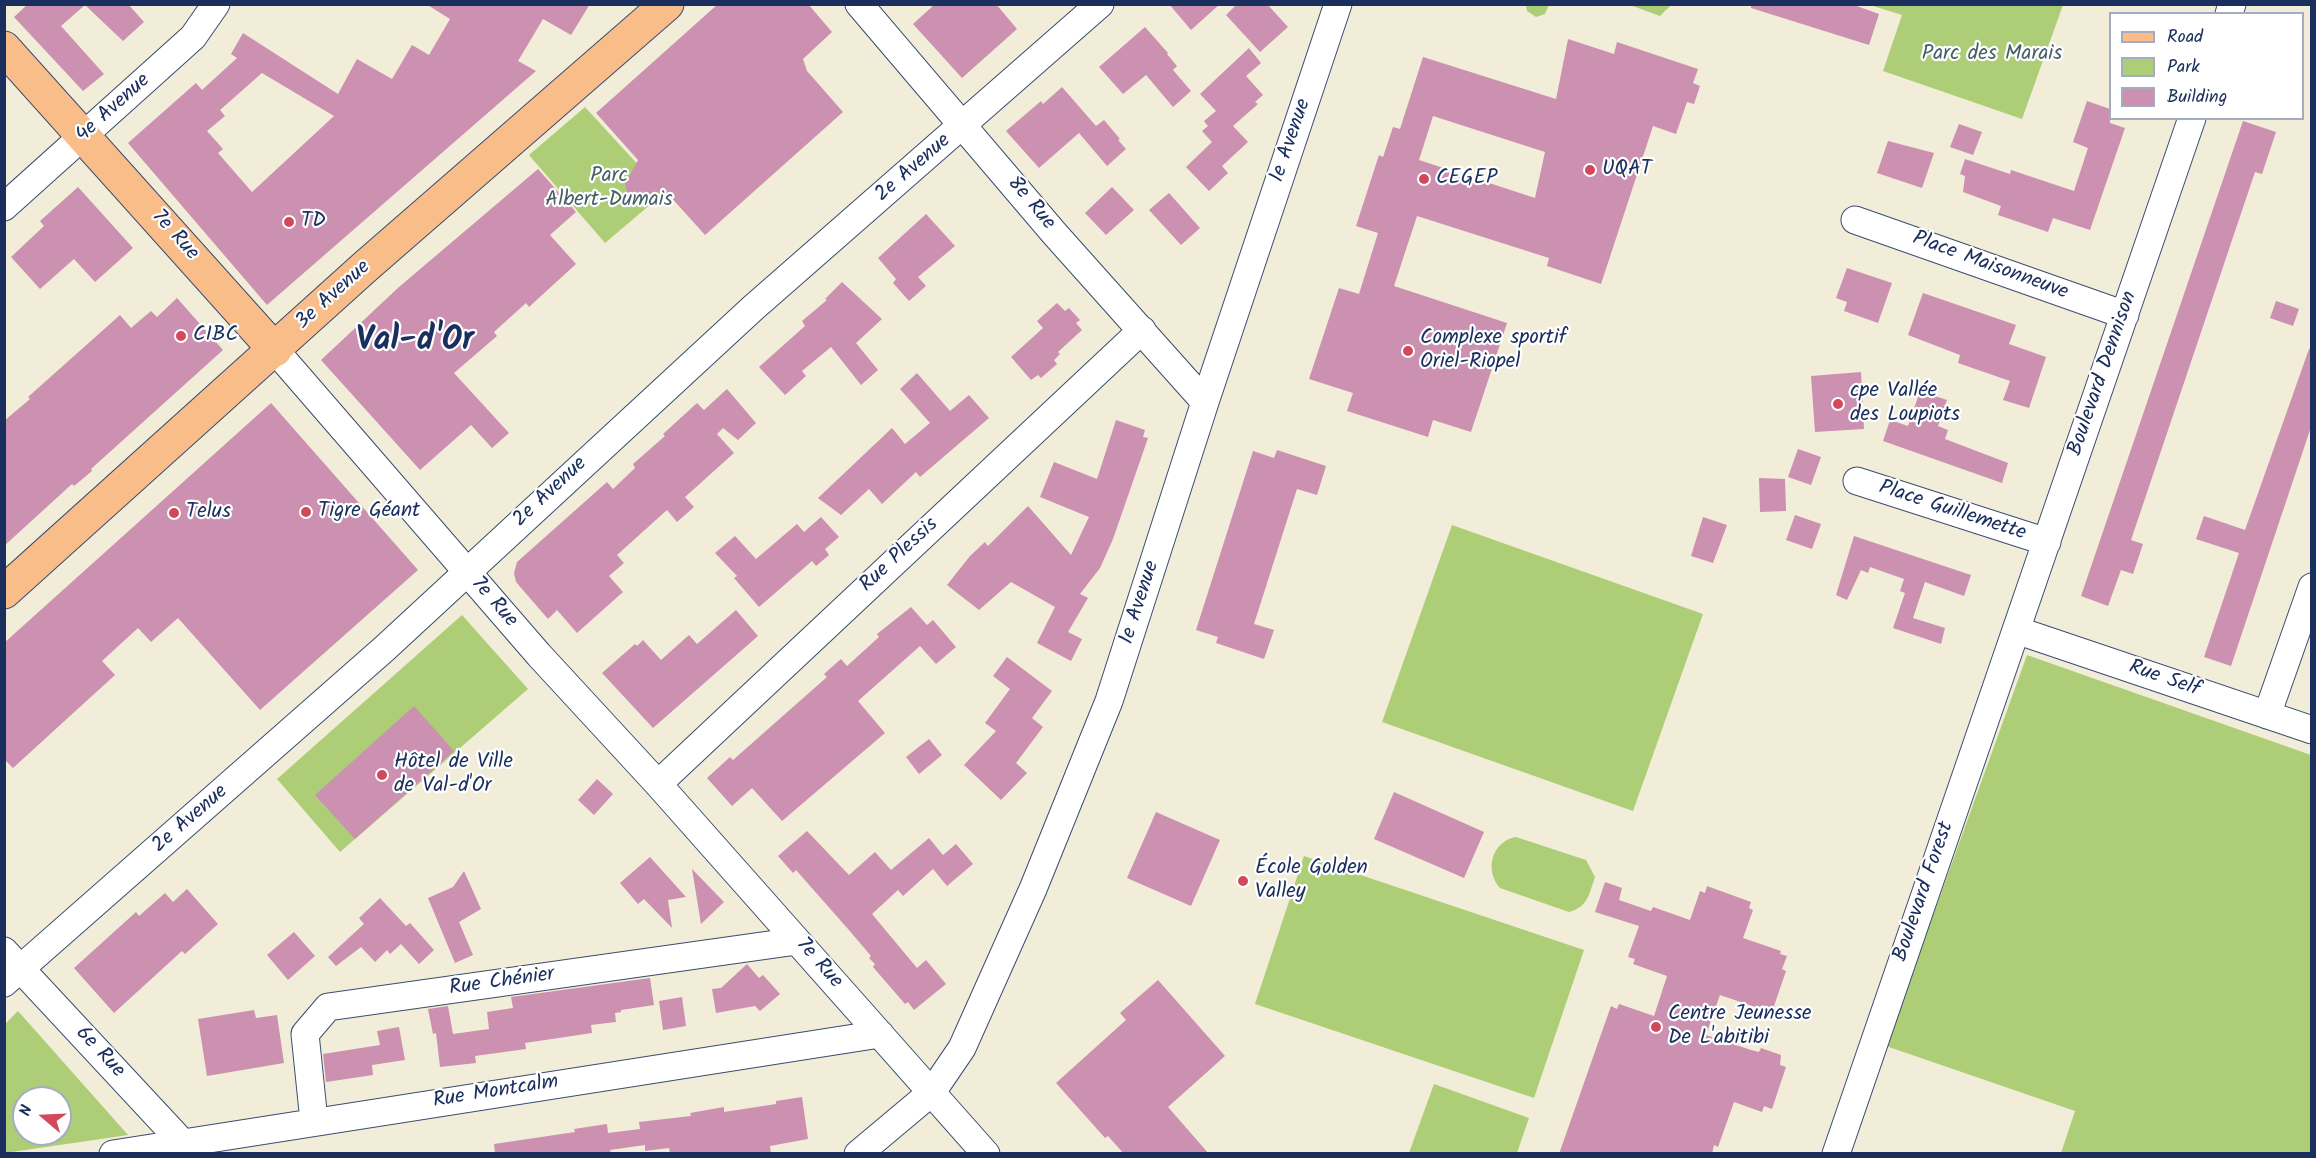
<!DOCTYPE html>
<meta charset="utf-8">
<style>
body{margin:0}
#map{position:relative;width:2316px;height:1158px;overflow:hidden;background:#f2edd8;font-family:Kalam,sans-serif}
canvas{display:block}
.frame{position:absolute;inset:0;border:6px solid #1b2f5e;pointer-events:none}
.legend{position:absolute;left:2109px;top:12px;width:195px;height:108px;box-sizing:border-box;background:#fff;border:2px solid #a4acbf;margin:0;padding:8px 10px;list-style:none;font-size:18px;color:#1b2f5e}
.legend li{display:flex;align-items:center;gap:12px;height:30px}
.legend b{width:30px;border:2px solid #a4acbf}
.north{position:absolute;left:12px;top:1086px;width:60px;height:60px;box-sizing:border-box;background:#fff;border:2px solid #a4acbf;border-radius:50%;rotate:289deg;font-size:16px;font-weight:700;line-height:24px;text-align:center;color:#1b2f5e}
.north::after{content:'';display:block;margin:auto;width:21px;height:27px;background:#d1495b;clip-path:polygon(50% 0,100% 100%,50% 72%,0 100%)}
</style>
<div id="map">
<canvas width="2316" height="1158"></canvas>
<div class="frame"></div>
<ul class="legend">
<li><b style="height:8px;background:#f8bd89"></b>Road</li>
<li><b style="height:16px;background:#adce76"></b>Park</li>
<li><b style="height:16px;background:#cc90b0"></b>Building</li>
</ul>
<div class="north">N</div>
</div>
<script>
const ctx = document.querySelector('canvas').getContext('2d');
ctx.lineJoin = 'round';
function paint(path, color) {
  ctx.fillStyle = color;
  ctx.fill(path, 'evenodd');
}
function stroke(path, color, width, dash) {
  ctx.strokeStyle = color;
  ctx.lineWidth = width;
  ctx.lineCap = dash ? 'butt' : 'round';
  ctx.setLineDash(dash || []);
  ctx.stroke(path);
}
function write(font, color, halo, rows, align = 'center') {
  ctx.font = font + ' Kalam,sans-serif';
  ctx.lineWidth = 4.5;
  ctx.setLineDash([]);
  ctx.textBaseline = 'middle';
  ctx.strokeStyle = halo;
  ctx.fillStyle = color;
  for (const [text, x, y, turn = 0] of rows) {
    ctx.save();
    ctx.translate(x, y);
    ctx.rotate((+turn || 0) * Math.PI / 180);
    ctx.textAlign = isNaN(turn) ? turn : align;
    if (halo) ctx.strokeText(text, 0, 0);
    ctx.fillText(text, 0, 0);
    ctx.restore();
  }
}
paint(new Path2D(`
 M1526 5 1549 4V5L1545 14 1536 17 1527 11Z
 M1630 5H1671L1660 16Z
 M1870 5 2063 4V5L2022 119 1883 71 1902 15Z
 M585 107 664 193 605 243 529 155Z
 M1452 525 1703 614 1633 811 1382 722Z
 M462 615 528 689 340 852 277 779Z
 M2027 655 2311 755V1153H2061L2075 1111 1886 1046Z
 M1516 837 1586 860 1595 877C1589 894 1588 907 1569 912L1500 888C1484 870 1492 841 1516 837Z
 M1304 856 1584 950 1534 1098 1255 1004Z
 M18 1011 128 1135 5 1153V1024ZM24 1098H60V1134H24Z
 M1434 1084 1529 1118 1517 1153H1409Z`), '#adce76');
paint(new Path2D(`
 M28 4H128L144 22 123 41 85 5 61 26 104 74 83 91 14 17Z
 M426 4H590L571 35 543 19 518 61 536 71 267 305 128 143 196 83 202 90 237 58 231 54 243 33 338 94 357 59 392 79 412 45 429 55 450 19ZM262 73 334 116 252 192 218 153 223 149 207 131 225 116 220 110Z
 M718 4H808L832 32 803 59 807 71 843 112 705 235 669 195 660 191 630 203 625 184 638 160 596 113Z
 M935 4H996L1017 29 962 78 913 24Z
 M1169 4H1220L1191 30Z
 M1237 4H1267L1288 27 1260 52 1226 15Z
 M1751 4H1851L1879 14 1869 45 1751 8Z
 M1145 27 1168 53 1167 54 1177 66 1173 70 1191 91 1173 107 1146 75 1123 94 1099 67Z
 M1568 39 1614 54 1617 42 1698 69 1693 83 1700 86 1694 104 1687 102 1676 134 1653 126 1601 284 1547 266 1549 258 1417 216 1394 286 1507 323 1471 432 1433 420 1428 437 1347 411 1353 393 1309 379 1339 288 1359 294 1378 233 1356 226 1379 155 1383 157 1393 127 1400 129 1423 57 1556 99ZM1433 116 1545 152 1535 198 1419 160Z
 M1249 48 1261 63 1246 76 1263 95 1255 102 1258 104 1233 126 1248 142 1222 166 1228 173 1209 191 1186 167 1212 142 1202 131 1208 126 1204 121 1216 111 1200 94Z
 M1062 87 1096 126 1104 120 1120 139 1118 140 1126 149 1107 166 1079 133 1039 168 1006 131 1041 101 1043 104Z
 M2087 101 2110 109V123L2125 128 2090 230 2053 218 2048 232 1998 215 2001 206 1963 192 1965 176 1960 174 1965 159 2010 174 2011 170 2074 191 2088 148 2073 142Z
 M2243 121 2276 132 2262 174 2255 172 2131 540 2143 544 2133 574 2121 570 2108 606 2081 596Z
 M1959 124 1982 132 1973 155 1950 147Z
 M1888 141 1934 153 1922 188 1877 173Z
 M538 169 576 212 550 235 576 264 529 307 526 303 494 332 497 336 454 373 509 433 492 448 471 425 420 470 321 360 399 287Z
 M78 187 133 248 95 282 74 259 40 289 11 257 44 226 40 221Z
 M1112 187 1134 210 1106 235 1085 213Z
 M1169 193 1200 228 1181 245 1149 210Z
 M926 214 955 246 918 277 926 286 909 301 893 283 896 279 878 258Z
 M1847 268 1892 283 1878 323 1844 311 1847 302 1836 298Z
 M842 282 882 319 856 343 878 370 861 385 831 347 802 371 806 376 785 395 759 367 805 326 802 321 827 300 825 299Z
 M1923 293 2016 325 2009 344 2046 357 2029 408 2003 400 2010 381 1958 363 1960 355 1908 335Z
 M177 298 223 350 91 469 92 471 74 486 72 484 4 546V421L30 399 28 397 120 315 131 328 151 311 157 317Z
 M2276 301 2299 309 2293 326 2270 318Z
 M1057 303 1065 311 1069 308 1080 320 1076 323 1082 330 1058 352 1060 354 1054 360 1057 364 1041 378 1038 375 1031 380 1011 357 1043 328 1037 321Z
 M2309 349 2312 350V424L2231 666 2204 657 2239 553 2196 539 2204 516 2245 530Z
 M1861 372 1864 429 1815 432 1811 376Z
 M917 373 950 411 969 395 989 418 920 477 916 472 882 504 869 489 841 515 818 498 892 428 905 444 930 423 900 389Z
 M727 389 756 423 738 440 723 428 717 434 734 453 685 497 694 507 677 522 667 510 617 555 624 563 609 576 623 592 577 633 557 610 548 619 516 582 514 573 517 562 607 482 613 489 635 468 633 464 665 436 663 434 697 403 704 410Z
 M1920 391 1947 400 1938 426 1948 430 1945 439 2008 463 2002 483 1883 441 1890 420 1908 426Z
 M271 403 418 570 260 710 178 618 151 642 138 628 102 661 115 675 13 768 4 759V643Z
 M1116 420 1145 430 1143 437 1148 438 1113 539 1100 568 1080 594 1088 598 1068 632 1082 639 1071 661 1037 643 1055 607 1011 582 979 610 947 585 970 556 985 542 988 546 1028 506 1071 555 1089 517 1040 497 1054 462 1097 479Z
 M1798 449 1821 457 1811 485 1788 477Z
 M1277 450 1326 466 1317 495 1297 489 1254 624 1274 630 1264 659 1216 643 1218 637 1196 630 1253 451 1274 458Z
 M1759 478 1785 479 1786 511 1760 512Z
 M1795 515 1821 524 1812 549 1786 540Z
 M821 517 839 537 825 549 829 555 816 566 812 561 759 607 734 578 737 576 715 553 735 536 756 559 797 524 804 532Z
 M1703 517 1727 525 1713 563 1691 556Z
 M1854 536 1971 575 1964 596 1925 582 1913 618 1945 628 1941 644 1893 628 1905 593 1900 591 1904 579 1870 567 1868 573 1861 570 1847 600 1836 595Z
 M911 607 927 625 933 620 956 647 936 664 920 646 858 701 885 733 782 821 752 788 732 806 707 778 730 757 733 760 827 677 824 674 841 659 847 666 879 637 877 634Z
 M736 610 758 636 653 728 602 673 635 644 637 646 643 640 661 660 689 635 697 644Z
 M1007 657 1052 691 1032 718 1043 727 1016 763 1027 773 1001 800 964 765 996 731 985 723 1010 689 993 676Z
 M414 706 454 751 355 839 315 795Z
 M929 739 942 755 919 774 906 757Z
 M597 779 613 794 594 815 578 800Z
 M1394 792 1484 832 1464 878 1374 839Z
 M1156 812 1220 840 1191 906 1127 878Z
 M807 831 849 875 875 852 891 870 929 838 943 855 956 844 973 864 947 886 933 869 903 896 898 890 872 914 917 968 926 960 946 984 914 1010 908 1002 905 1004 873 967 875 964 869 958 871 956 848 929 796 870 793 873 778 856Z
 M650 857 686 897 668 900 672 928 644 899 638 904 620 883Z
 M692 869 724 902 701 924Z
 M464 871 481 909 459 922 473 955 455 963 428 898 453 887Z
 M1605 882 1622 888 1619 900 1651 911 1653 907 1690 920 1700 891 1705 893 1707 886 1751 902 1749 908 1753 910 1743 938 1781 951 1780 954 1787 956 1782 969 1786 971 1773 1009 1762 1005 1761 1009 1720 995 1706 1035 1751 1050 1759 1052 1761 1048 1781 1055 1780 1065 1786 1067 1772 1109 1764 1106 1762 1112 1734 1102 1718 1147 1714 1145 1712 1154H1559L1611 1006 1617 1009 1619 1004 1654 1016 1667 976 1633 964 1635 959 1628 957 1639 926 1595 912Z
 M187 889 218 924 185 954 182 951 114 1013 74 968 136 912 139 916 165 893 173 902Z
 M380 898 406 926 410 923 434 950 419 964 401 944 390 954 387 950 375 962 361 947 336 966 328 957 364 924 359 918Z
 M294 932 315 956 288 980 267 955Z
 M747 964 759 978 763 975 780 994 760 1011 755 1006 716 1013 712 989 721 988Z
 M650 978 654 1005 621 1010V1012L615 1013 616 1022 591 1025 592 1033 525 1043 526 1049 475 1056 476 1063 440 1067 436 1033 433 1034 428 1009 448 1006 453 1034 489 1029 487 1012 513 1008 511 997Z
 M1158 980 1225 1056 1168 1107 1209 1154H1124L1108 1136 1105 1138 1056 1083 1126 1020 1120 1013Z
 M682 997 686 1026 663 1030 659 1001Z
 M254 1010 256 1018 277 1015 284 1063 207 1076 198 1019Z
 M399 1027 405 1060 372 1065 373 1075 326 1082 323 1054 380 1045 377 1031Z
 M802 1097 808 1139 770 1146 771 1154H670L669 1148 645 1151V1145L610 1150 611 1154H495L494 1144 575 1132 574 1129 607 1124 608 1133 640 1129 639 1122 691 1116 690 1113 724 1107V1112L776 1104V1101Z`), '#cc90b0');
const minor = new Path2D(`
 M859 4 1054 233 1205 402
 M2229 14 2232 4
 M4 207 193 37 216 4
 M1855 220 2125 315
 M275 350 539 655 658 784 986 1154
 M1857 481 2047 542
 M2016 630 2312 730
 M2267 715 2312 587
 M658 784 1142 330
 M4 951 192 1153
 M4 983 384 649 753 308 1100 4
 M314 1121 305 1034 328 1007 797 941
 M113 1154 880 1034
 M858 1154 932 1092 962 1048 1033 889 1109 701 1205 402 1338 4
 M1836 1154 2192 118`);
const major = new Path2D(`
 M4 48 275 350
 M4 592 366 266 667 4`);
stroke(minor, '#3b4c70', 29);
stroke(major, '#3b4c70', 35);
stroke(minor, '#fff', 27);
stroke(major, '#f8bd89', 33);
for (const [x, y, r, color] of [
 [1590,170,6,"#d1495b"],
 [1424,179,6,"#d1495b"],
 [289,222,6,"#d1495b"],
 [181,336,6,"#d1495b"],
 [1408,351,6,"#d1495b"],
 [1838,404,6,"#d1495b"],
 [306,512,6,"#d1495b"],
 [174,513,6,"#d1495b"],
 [382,775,6,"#d1495b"],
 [1243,881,6,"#d1495b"],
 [1656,1027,6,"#d1495b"]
]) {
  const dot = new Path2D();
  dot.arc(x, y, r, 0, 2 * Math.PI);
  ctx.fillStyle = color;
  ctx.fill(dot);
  stroke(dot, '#fff', 2);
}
write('21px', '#475f65', '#fff', [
 ["Parc des Marais",1992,55],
 ["Parc",609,177],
 ["Albert-Dumais",609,201]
]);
write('21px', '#1b2f5e', '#fff', [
 ["4e Avenue",114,109,-42],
 ["1e Avenue",1292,141,-71],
 ["2e Avenue",914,169,-41],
 ["8e Rue",1030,204,50],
 ["7e Rue",174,236,48],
 ["Place Maisonneuve",1990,267,20],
 ["3e Avenue",334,296,-42],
 ["Boulevard Dennison",2104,374,-71],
 ["2e Avenue",551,493,-43],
 ["Place Guillemette",1952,512,18],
 ["Rue Plessis",900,556,-43],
 ["7e Rue",493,603,49],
 ["1e Avenue",1141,603,-72],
 ["Rue Self",2164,680,19],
 ["2e Avenue",191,820,-41],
 ["Boulevard Forest",1925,892,-71],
 ["7e Rue",818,964,49],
 ["Rue Chénier",502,983,-8],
 ["6e Rue",99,1053,47],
 ["Rue Montcalm",496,1093,-9]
]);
write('21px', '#1b2f5e', '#fff', [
 ["UQAT",1602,170],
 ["CEGEP",1436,179],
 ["TD",301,222],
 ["CIBC",193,336],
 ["Complexe sportif",1420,339],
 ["Oriel-Riopel",1420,363],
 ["cpe Vallée",1850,392],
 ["des Loupiots",1850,416],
 ["Tigre Géant",318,512],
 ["Telus",186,513],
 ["Hôtel de Ville",394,763],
 ["de Val-d'Or",394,787],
 ["École Golden",1255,869],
 ["Valley",1255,893],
 ["Centre Jeunesse",1668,1015],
 ["De L'abitibi",1668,1039]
], 'left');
write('bold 33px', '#1b2f5e', '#fff', [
 ["Val-d'Or",415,343]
]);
</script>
